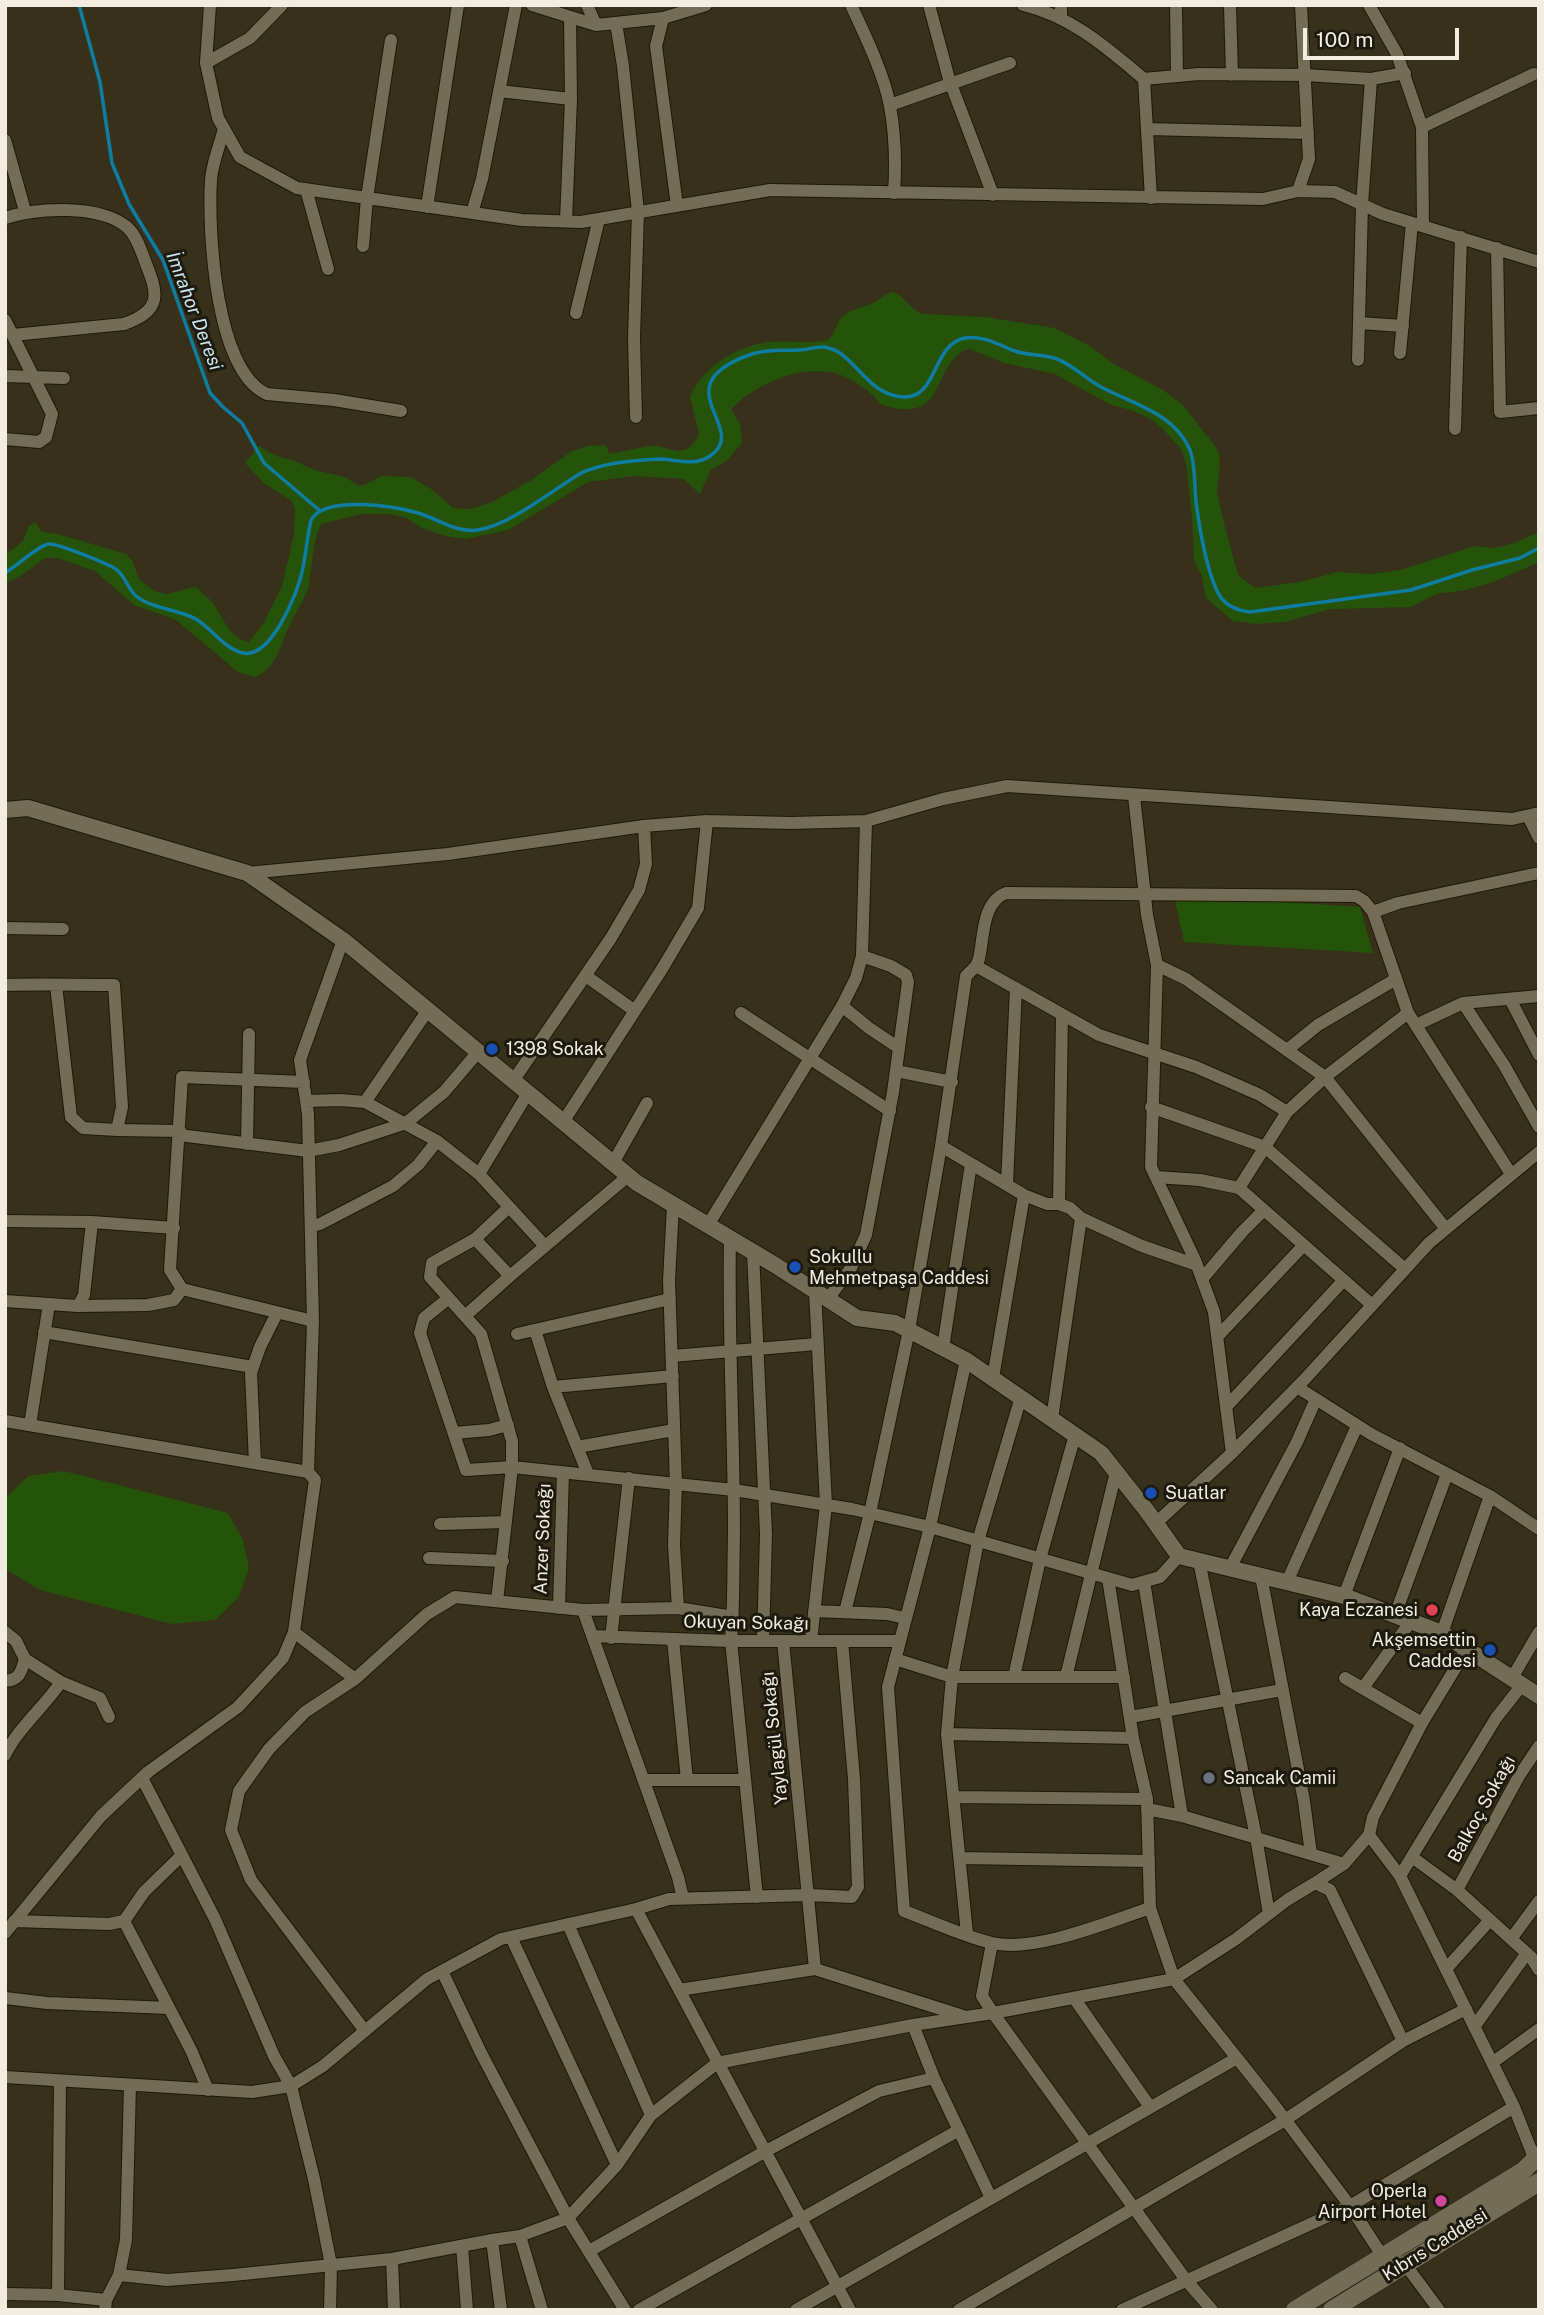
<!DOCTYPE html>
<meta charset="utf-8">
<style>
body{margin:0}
#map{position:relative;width:1544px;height:2315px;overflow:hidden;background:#37311b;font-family:"Public Sans",sans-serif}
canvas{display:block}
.frame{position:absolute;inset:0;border:7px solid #f1ede0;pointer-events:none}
.scale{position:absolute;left:1303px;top:28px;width:156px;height:32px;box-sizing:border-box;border:4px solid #f1ede0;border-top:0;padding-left:9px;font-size:21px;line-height:24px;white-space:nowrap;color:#f1ede0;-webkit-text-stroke:5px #1c190f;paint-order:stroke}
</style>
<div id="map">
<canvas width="1544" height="2315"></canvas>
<div class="frame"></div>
<div class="scale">100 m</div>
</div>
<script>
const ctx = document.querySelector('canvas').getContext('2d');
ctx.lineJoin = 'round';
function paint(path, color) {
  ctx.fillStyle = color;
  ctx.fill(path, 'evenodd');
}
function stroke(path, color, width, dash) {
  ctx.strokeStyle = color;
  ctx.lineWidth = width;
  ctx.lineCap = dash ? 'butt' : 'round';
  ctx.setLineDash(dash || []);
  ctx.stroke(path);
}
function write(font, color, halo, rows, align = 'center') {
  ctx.font = font + ' "Public Sans",sans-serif';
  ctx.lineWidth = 6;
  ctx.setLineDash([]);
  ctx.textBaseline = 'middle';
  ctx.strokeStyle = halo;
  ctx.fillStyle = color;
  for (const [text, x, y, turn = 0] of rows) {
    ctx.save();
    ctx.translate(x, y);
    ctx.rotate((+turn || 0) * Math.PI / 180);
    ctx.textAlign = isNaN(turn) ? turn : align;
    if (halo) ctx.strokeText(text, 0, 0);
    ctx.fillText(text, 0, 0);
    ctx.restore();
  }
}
paint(new Path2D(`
 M892 292C906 296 909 310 923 314L986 317 1054 328 1090 346 1114 364 1163 390 1183 405 1218 450 1220 462 1217 491 1222 516 1238 575 1255 588 1299 582 1338 572 1372 574 1400 570 1475 546 1492 548 1512 544 1539 532V562L1496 581 1466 590 1436 594 1411 607 1330 609 1285 622 1256 624 1233 621 1206 598 1201 574 1194 560 1192 518 1186 464 1181 449 1162 428 1149 418 1131 410 1111 405 1055 374 1004 363 970 349C929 359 952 429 880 404 874 394 867 390 856 383 819 356 761 379 731 409L740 424 742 443 726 461 710 471 700 494 684 479 635 476 588 482 508 530 465 539 445 536 422 528 405 517 389 514H361L321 524C313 540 312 566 309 584 306 598 296 611 290 624 280 644 278 668 255 677L238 672 176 620 134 605 95 571 57 558H45L22 575 5 583V555L23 541 29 526 36 522 41 532 58 534 126 554 132 560 139 579 154 591 166 594 195 587C201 592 207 596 212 602 223 616 229 639 249 642L265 621 282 586 294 534 295 508 292 501 265 484 245 463 259 446 276 456 295 461 314 470 345 477 359 486 367 484 381 476 411 477 431 489 453 508 470 509 490 503 530 481 572 451 588 446 606 445 609 454C622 452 636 448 649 446 671 444 684 464 699 434L690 397C703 368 732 349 763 343 784 339 807 345 828 340 836 333 836 322 843 316 852 309 863 307 873 303 881 300 883 294 892 292Z
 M1174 895 1360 907 1373 953 1184 942Z
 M64 1471 228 1513 243 1540 249 1568 239 1597 215 1620 172 1624 40 1590 7 1570V1496L29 1476Z`), '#25530a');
stroke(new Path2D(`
 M79 5 100 82 112 163 129 204 163 260 210 393 223 407 242 423 264 463 319 510
 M5 573C17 566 37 546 49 544 56 543 113 565 118 571 126 578 128 589 136 596 152 609 178 609 196 619 212 629 225 649 243 653 271 659 297 594 302 572 306 555 307 537 311 520 325 495 394 506 418 513 439 519 455 533 478 530 510 525 553 490 581 473 603 463 634 460 659 459 676 459 694 467 710 456 752 428 659 386 752 354 768 349 783 351 799 350 808 350 816 346 825 347 830 348 835 350 840 353 860 367 873 396 904 397 938 398 932 344 965 338 983 335 999 345 1015 351 1029 356 1043 354 1057 359 1073 365 1086 379 1101 387 1133 404 1174 413 1190 450 1196 466 1194 485 1196 502 1199 526 1208 581 1222 599 1229 607 1239 611 1250 612L1411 590 1472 570 1520 558 1539 548`), '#0f7da1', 3.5);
const minor = new Path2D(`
 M210 5 206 63 218 118 240 157 297 188 522 220 581 222 770 190 1263 199 1298 191 1335 192 1383 214 1539 262
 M532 5 596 25 663 18 706 5
 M587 5 596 25
 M851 5C865 35 884 74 890 106 895 134 896 165 894 193
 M929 5 949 79 993 195
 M1023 5C1071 16 1107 48 1144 79
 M1176 5 1177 76
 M1230 5 1232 75
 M1369 5 1397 54 1422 127 1423 226
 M663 18 656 46 677 206
 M1061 19V5
 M616 23 623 66 638 212 634 338 636 417
 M206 63 250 38 282 5
 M499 91 571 99
 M890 105 1010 63
 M1422 127 1534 74
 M224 128C220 145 212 163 211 180 208 231 215 371 267 394L334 400 401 411
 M1147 129 1308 133
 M5 140 25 211
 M306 189 328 269
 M1298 191 1309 159 1301 5
 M1151 198 1144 79 1199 74 1304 75 1371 79 1405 73
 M427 207 458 5
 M472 213 482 179 516 5
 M5 218C37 208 99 204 127 227 136 235 141 250 145 261 158 294 163 310 124 324L13 335
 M566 221 571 99 570 17
 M363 246 367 198 391 40
 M1497 248 1500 412 1539 408
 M576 313 599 219
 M5 320 52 414 46 437 39 442 5 439
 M1359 323 1403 326
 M1400 353 1412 223
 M1358 360 1362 205 1371 79
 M5 376 64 378
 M1455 429 1461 237
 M1134 796 1147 915 1157 965
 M1528 816 1539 838
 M247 873 448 854 644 826 707 821 791 823 866 821 943 799 1007 786 1512 819 1539 813
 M5 928 63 929
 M976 966 1099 1035 1196 1067 1260 1095 1287 1112
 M586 976 635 1011
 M5 985C41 984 78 985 114 985L122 1107 117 1130 83 1128 71 1117 56 985
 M1510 999 1539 1055
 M1463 1003 1504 1065 1539 1127
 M842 1006 869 1028 899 1048
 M741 1013 890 1111
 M1416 1025 1463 1003 1539 996
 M1287 1050 1318 1025 1396 979
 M896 1071 952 1082
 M513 1081 611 938 639 890 646 864 644 826
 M304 1082 182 1077 170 1270 182 1289 313 1321 308 1114 300 1060 343 940
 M306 1101 340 1100 365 1102 437 1141 479 1174 545 1246
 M365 1102 428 1010
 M1151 1107 1265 1147 1405 1269
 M563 1122 662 969 698 908 707 821
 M117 1130 180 1131
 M179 1135 308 1151 339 1145 406 1123 444 1092 478 1052
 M247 1144 249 1034
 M941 1146 1024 1195 1047 1204H1059L1070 1208 1081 1218 1142 1246 1197 1265
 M613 1163 647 1103
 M479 1174 528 1093
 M1511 1174 1408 1013 1373 912 1398 903 1539 873
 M1156 1177 1200 1180 1239 1188 1372 1305
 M1007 1184 1016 988
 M1239 1188 1287 1112 1325 1077 1408 1013
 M1059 1204 1062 1015
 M673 1205 669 1281 676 1483 674 1545 678 1608
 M5 1221 92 1222 174 1228
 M708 1225 842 1006 856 978 862 956 866 821
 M312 1226 320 1224 393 1186 418 1165 437 1141
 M730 1238C728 1337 734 1435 734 1534 733 1570 734 1606 731 1641L757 1897
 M475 1239 510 1276 628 1176
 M753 1252 766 1534 763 1641
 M1202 1279 1242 1232 1264 1210
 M449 1298 424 1318 420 1333 466 1470 512 1467V1441L481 1334 430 1277 432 1263 475 1239 509 1207
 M828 1299 851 1268 866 1235 893 1092 908 982 906 975 891 966 862 956
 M5 1301 78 1306 84 1295 92 1222
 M78 1306 148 1305 174 1300 182 1289
 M465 1316 510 1276
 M535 1330 553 1387 588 1474
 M44 1332 253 1367
 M517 1334 670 1299
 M1218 1336 1304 1245
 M943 1348 971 1164
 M672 1356 817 1344
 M966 1360 930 1527 888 1687 904 1911C931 1921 965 1937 992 1943 1035 1953 1108 1922 1150 1908
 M993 1378 1024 1195
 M553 1387 673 1376
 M1297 1387 1371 1434 1490 1496 1539 1529
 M1227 1406 1344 1280
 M1052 1419 1081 1218
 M5 1421 308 1472 315 1480 294 1632 283 1658 238 1707 148 1772 101 1816 5 1933
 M30 1425 49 1304
 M454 1433 489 1430 508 1425
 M577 1447 674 1430
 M1232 1453 1214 1312 1195 1260 1151 1167 1157 965 1186 979 1325 1077 1446 1229
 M255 1463 251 1373 260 1347 277 1313
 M308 1472 313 1321
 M1156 1523 1232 1453 1304 1380 1429 1243 1539 1152
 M440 1524 506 1522
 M429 1558 503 1561
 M1199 1561 1256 1837 1269 1914
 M1230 1568 1297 1442 1316 1399
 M1261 1576 1304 1801 1311 1854
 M1108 1578 1133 1738 1147 1799 1150 1908 1174 1979 1272 2102 1350 2206 1383 2257 1405 2264 1439 2310
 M1144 1582 1182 1816
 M1287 1582 1357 1426
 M1344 1596 1400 1448
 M497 1601 512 1467 734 1490 852 1509 930 1527 1132 1585 1160 1577 1179 1556
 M559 1608 563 1472
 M583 1610 678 1877 683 1898
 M814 1611 887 1614 905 1618
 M845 1612 870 1513 909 1330 941 1146 966 976 976 966 979 959C984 936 982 902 1006 893L1356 896 1364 901 1373 912
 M1395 1615 1447 1474
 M5 1632 16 1641 25 1659C21 1672 20 1680 5 1681
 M294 1632 355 1679
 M1442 1633 1490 1496
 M592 1636 731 1641H899
 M611 1638 629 1478
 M673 1640 687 1780
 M783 1641 815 1969
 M811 1641 826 1505 815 1291
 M25 1659 61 1682 100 1698 109 1717
 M895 1659 952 1677H1124
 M1014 1677 1040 1559 1075 1435
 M1066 1677 1116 1472
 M1345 1678 1422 1723
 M1512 1678 1539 1632
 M1522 1685 1496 1718 1400 1876 1514 2107 1535 2160
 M1363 1688 1411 1621
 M1130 1717 1282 1690
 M947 1734 1133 1738
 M5 1755C18 1728 44 1707 61 1682
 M142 1778 215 1919 274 2056 291 2086 314 2179 331 2265 330 2310
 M644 1780H744
 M954 1797 1147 1799
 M1147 1809 1182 1816 1344 1864
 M1369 1835 1373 1817 1422 1723 1467 1649
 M1412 1857 1457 1890 1531 1957 1539 1970
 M960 1858 1149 1861
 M1315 1883 1344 1864 1369 1835 1400 1876
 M1457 1890 1519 1776 1539 1746
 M636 1909 850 2310
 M14 1921 109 1924 124 1921 144 1892 182 1855
 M124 1921 191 2050 208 2090
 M568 1924 651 2115
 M967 1934 947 1734 952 1677 978 1541 1021 1397
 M511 1937 617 2165
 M1511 1939 1539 1901
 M992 1943 982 1996 993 2013 1174 1979 1236 1939 1287 1900 1315 1883 1330 1890 1403 2041
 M1446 1969 1490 1920
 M442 1971 481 2053 568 2218 625 2310
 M679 1990 815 1969 963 2016
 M5 1998 47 2003 169 2008
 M1074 1998 1150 2107
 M913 2025 934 2078 991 2198
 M1474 2027 1527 1953
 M365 2031 251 1880 231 1830 239 1791 269 1749 305 1712 355 1679 427 1614 455 1597 583 1610 678 1608 733 1617
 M1492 2063 1539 2029
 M5 2077 252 2092 291 2086 323 2066 427 1979 501 1939 636 1909 669 1899 809 1895 852 1897 858 1887 854 1779 842 1641
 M60 2081 58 2295 106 2300
 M520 2236 568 2218 617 2165 651 2115 717 2063 913 2025 993 2013 1186 2280 1212 2310
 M462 2246 467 2310
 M589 2251 764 2152 879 2091 934 2078
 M392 2259 394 2310
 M119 2275 167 2280 233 2275 392 2259 492 2240
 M5 2294 58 2295
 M105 2310 106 2300 119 2275 126 2240 130 2085
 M501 2310 492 2240 520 2236 542 2310
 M639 2310 959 2130
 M796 2310 1237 2058
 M959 2310 1285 2120 1403 2041 1466 2009
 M1122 2310 1350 2206 1514 2107`);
const tertiary = new Path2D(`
 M5 810 28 808 247 873 343 940 637 1183 775 1265 857 1318 895 1323 966 1360 1101 1453 1147 1511 1179 1556 1344 1596 1442 1633 1539 1696`);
const secondary = new Path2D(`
 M1295 2310 1523 2171 1539 2155
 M1332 2310 1539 2182`);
stroke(minor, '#1e1804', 14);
stroke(tertiary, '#1e1804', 18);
stroke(secondary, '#1e1804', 19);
stroke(minor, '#746d56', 12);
stroke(tertiary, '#746d56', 16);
stroke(secondary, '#746d56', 18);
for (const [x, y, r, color] of [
 [492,1049,7,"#1a4fb4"],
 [795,1267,7,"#1a4fb4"],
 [1151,1493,7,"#1a4fb4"],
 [1432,1610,7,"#e0444e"],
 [1490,1650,7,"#1a4fb4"],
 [1209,1778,7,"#6b7280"],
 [1441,2201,7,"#d1479c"]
]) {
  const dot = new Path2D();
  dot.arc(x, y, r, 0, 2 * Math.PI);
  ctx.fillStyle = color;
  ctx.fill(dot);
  stroke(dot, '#1c190f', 2.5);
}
write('18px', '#f1ede0', '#1c190f', [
 ["1398 Sokak",506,1049],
 ["Sokullu",809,1257],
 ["Mehmetpaşa Caddesi",809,1278],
 ["Suatlar",1165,1493],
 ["Kaya Eczanesi",1418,1610,"right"],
 ["Akşemsettin",1476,1640,"right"],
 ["Caddesi",1476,1661,"right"],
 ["Sancak Camii",1223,1778],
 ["Operla",1427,2191,"right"],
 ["Airport Hotel",1427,2212,"right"]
], 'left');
write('18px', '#f1ede0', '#1c190f', [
 ["Anzer Sokağı",543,1539,-88],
 ["Okuyan Sokağı",746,1623,1],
 ["Yaylagül Sokağı",775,1738,-96],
 ["Balkoç Sokağı",1482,1809,-61],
 ["Kıbrıs Caddesi",1435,2245,-32]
]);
write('italic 19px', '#cbe5f1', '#1c190f', [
 ["İmrahor Deresi",194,311,69]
]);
</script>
